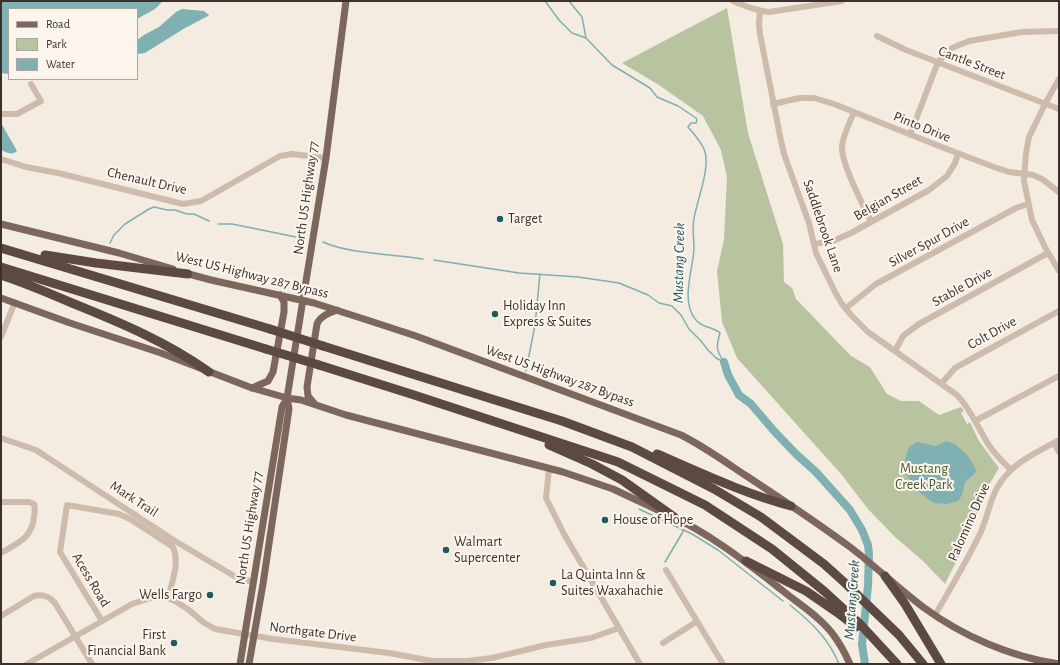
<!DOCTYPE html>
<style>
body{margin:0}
#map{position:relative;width:1060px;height:665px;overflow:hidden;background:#f4ebe1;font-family:"Alegreya Sans",sans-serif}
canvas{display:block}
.frame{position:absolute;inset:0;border:2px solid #3b302b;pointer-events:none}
.legend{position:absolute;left:8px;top:8px;width:130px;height:72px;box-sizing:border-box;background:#fbf5ee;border:1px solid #aea6a0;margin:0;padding:5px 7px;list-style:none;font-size:12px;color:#3b302b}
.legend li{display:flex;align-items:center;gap:8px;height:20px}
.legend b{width:20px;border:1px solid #aea6a0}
</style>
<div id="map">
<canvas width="1060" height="665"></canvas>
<div class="frame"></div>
<ul class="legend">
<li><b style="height:5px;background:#7d675c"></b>Road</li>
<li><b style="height:11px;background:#b8c4a0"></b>Park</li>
<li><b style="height:11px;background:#7fb0b2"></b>Water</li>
</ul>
</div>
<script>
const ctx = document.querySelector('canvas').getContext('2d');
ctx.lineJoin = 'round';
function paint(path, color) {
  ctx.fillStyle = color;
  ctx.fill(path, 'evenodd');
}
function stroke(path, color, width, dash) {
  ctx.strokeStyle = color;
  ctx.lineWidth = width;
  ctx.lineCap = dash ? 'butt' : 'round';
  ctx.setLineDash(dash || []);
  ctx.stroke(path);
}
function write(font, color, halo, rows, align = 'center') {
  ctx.font = font + ' "Alegreya Sans",sans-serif';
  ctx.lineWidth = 4;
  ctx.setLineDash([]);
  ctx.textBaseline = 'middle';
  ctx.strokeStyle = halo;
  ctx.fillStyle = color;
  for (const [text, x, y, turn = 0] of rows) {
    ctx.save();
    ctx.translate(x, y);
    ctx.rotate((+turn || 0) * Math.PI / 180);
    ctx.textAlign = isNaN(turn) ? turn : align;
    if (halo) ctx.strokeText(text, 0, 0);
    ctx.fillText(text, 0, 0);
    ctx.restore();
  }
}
paint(new Path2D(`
 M727 8 748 133 783 244 784 282 792 288 796 299 851 356 870 367 887 394 901 401H919L939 415 961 407 964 411 961 413 967 424 970 422 979 441 999 468 987 488 969 536 945 584 923 561 895 537 868 509 841 474 737 358 722 322 717 271 724 239 727 177 721 150 703 116 659 85 622 63Z`), '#b8c4a0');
paint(new Path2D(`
 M1 1H163L155 9 137 19V9H9V74L1 73Z
 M182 9 204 11 209 15 208 16 185 28 145 53 137 54V40L144 35 159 27 176 12Z
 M1 123 16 149 17 151C12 156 6 152 1 150Z
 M946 441 955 444 968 456 977 471 965 482 962 495 958 501 947 504 934 503 921 494 904 472 905 459 909 447 917 442 936 446Z`), '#7fb0b2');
stroke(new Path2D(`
 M545 1 559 20 572 33 586 38 612 65 650 88 657 97 678 106 696 118 697 120 696 123H691L688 127C694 134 703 144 705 152 710 169 697 201 694 218 692 228 694 239 694 249 693 270 680 301 696 320 704 329 712 326 720 333 716 347 716 350 724 362
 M569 1 582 17 586 38
 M218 224H232L301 238
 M323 242C349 254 393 254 423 259
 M110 243 114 235 125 224 149 209 154 207 167 210H175L187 214H194L209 221
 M434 260 519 273 578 277 619 283 648 295 659 303 672 306 681 315 689 329 701 341 708 350 716 358 724 362
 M526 371 535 325 540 274
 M639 509 692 534 718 550 783 601
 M665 562 684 530
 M790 605C811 622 829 639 839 664`), '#7fb0b2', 1.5);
stroke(new Path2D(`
 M724 362 728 375 739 395 751 404 774 431 796 454 816 472 850 510 862 530 868 545 869 554 868 586 862 644 865 664`), '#7fb0b2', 8);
stroke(new Path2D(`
 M733 1C745 6 756 11 769 12L842 1
 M760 11 759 24 760 34 780 136 784 154 809 223 816 253 835 292 842 304 851 315 868 332 957 395C970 408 977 426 987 442 993 453 1002 461 1011 470
 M877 36 906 50 1059 109
 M1059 79 1045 104 1029 137 1026 153 1024 181 1032 220 1046 249 1059 271
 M773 104 800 98H814L834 104 939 146 994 167 1009 172 1033 175 1042 179 1059 192
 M854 112C850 123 842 136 842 148 842 164 863 206 871 221
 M1 114H17L41 101 31 84
 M910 135 938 62 952 48 969 41 1022 32 1059 31
 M1 159 26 167 58 173 183 204 201 201 280 156 292 154 326 158
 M814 244 833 241 851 233 929 190 947 176 955 163 958 154
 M846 308 876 284 1016 208 1028 204
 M1 337 15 302
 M895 351 903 336 919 324 1048 253
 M942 383 955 368 1059 311
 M975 421 1059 376
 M1 438 36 450 175 541 224 570 236 577 253 582
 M1054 443 1059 452
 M549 469 546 498 564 534 640 664
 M1 502H29L34 504C35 508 35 512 34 517 32 538 18 543 1 553
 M666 570 723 664
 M935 615C951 588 966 562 980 534 991 510 989 492 1010 471 1023 458 1043 449 1059 440
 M1 616 34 596C43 594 49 596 55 603L92 664
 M102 621 60 552 67 505 119 514 130 519 173 547C180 562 172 582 168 598
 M663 643 696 622
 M27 664 132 604 154 597 168 598 175 601 189 610 203 622 215 629 273 639 389 653 432 661H467L492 658 546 645 591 638 619 628`), '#cdbbac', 6);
stroke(new Path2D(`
 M1 224 119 253 173 269
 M185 273 211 280 314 303 364 319 416 336 681 435C703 446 724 461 745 475 780 498 816 522 850 547 875 566 898 588 923 607 962 636 1011 657 1059 664
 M1 298 70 323 161 353 252 388 287 398 301 400 346 415 563 472 613 489 660 511
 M252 388 268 381 273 372 284 312V302L280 295
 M314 403 308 396 307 387 317 324C320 316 329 313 337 310
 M669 515C711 534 747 563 783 591 799 604 819 616 832 633 839 642 845 653 850 664
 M240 664 282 407 287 398
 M249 664 263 584 289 409 287 398 326 158 346 1`), '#7d675c', 7);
stroke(new Path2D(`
 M1 248 270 329
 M45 255 96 263 188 274
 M1 267 266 349
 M1 275C25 283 49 293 72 303 119 322 167 342 209 372
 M323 346 562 421 632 447 714 489 761 517 824 564 845 583 899 635 923 664
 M319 365 411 394 618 462 705 505 772 549 824 591 860 624 897 664
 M549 445 592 464 622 480 674 517
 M657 454C701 473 745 494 791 506
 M746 561 806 591 838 613 856 627
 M885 576 905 604 941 664`), '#5c4a42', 9);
stroke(new Path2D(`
 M270 329 323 346
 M266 349 319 365`), '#5c4a42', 9);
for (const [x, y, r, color] of [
 [500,219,4,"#1f5a5e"],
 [495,314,4,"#1f5a5e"],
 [605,520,4,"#1f5a5e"],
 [446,550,4,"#1f5a5e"],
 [553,583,4,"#1f5a5e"],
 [210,595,4,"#1f5a5e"],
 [174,643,4,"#1f5a5e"]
]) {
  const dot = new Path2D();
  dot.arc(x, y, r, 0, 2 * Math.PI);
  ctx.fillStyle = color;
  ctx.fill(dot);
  stroke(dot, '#fbf5ee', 1.5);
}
write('14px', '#3b302b', '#fbf5ee', [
 ["Cantle Street",972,63,21],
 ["Pinto Drive",922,127,22],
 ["Chenault Drive",147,181,13],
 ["North US Highway 77",306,198,-82],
 ["Belgian Street",888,198,-30],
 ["Saddlebrook Lane",823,226,71],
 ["Silver Spur Drive",929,242,-29],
 ["West US Highway 287 Bypass",252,275,14],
 ["Stable Drive",962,287,-29],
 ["Colt Drive",992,333,-29],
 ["West US Highway 287 Bypass",560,376,20],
 ["Mark Trail",134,499,33],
 ["Palomino Drive",969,522,-66],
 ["North US Highway 77",249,528,-81],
 ["Acess Road",91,580,59],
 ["Northgate Drive",313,632,7]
]);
write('14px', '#3b302b', '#fbf5ee', [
 ["Target",508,219],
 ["Holiday Inn",503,306],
 ["Express & Suites",503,322],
 ["House of Hope",613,520],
 ["Walmart",454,542],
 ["Supercenter",454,558],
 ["La Quinta Inn &",561,575],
 ["Suites Waxahachie",561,591],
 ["Wells Fargo",202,595,"right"],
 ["First",166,635,"right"],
 ["Financial Bank",166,651,"right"]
], 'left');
write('14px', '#4a5a2e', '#fbf5ee', [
 ["Mustang",924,469],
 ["Creek Park",924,485]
]);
write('italic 15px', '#1f5a5e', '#fbf5ee', [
 ["Mustang Creek",679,263,-89],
 ["Mustang Creek",852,600,-86]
]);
</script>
